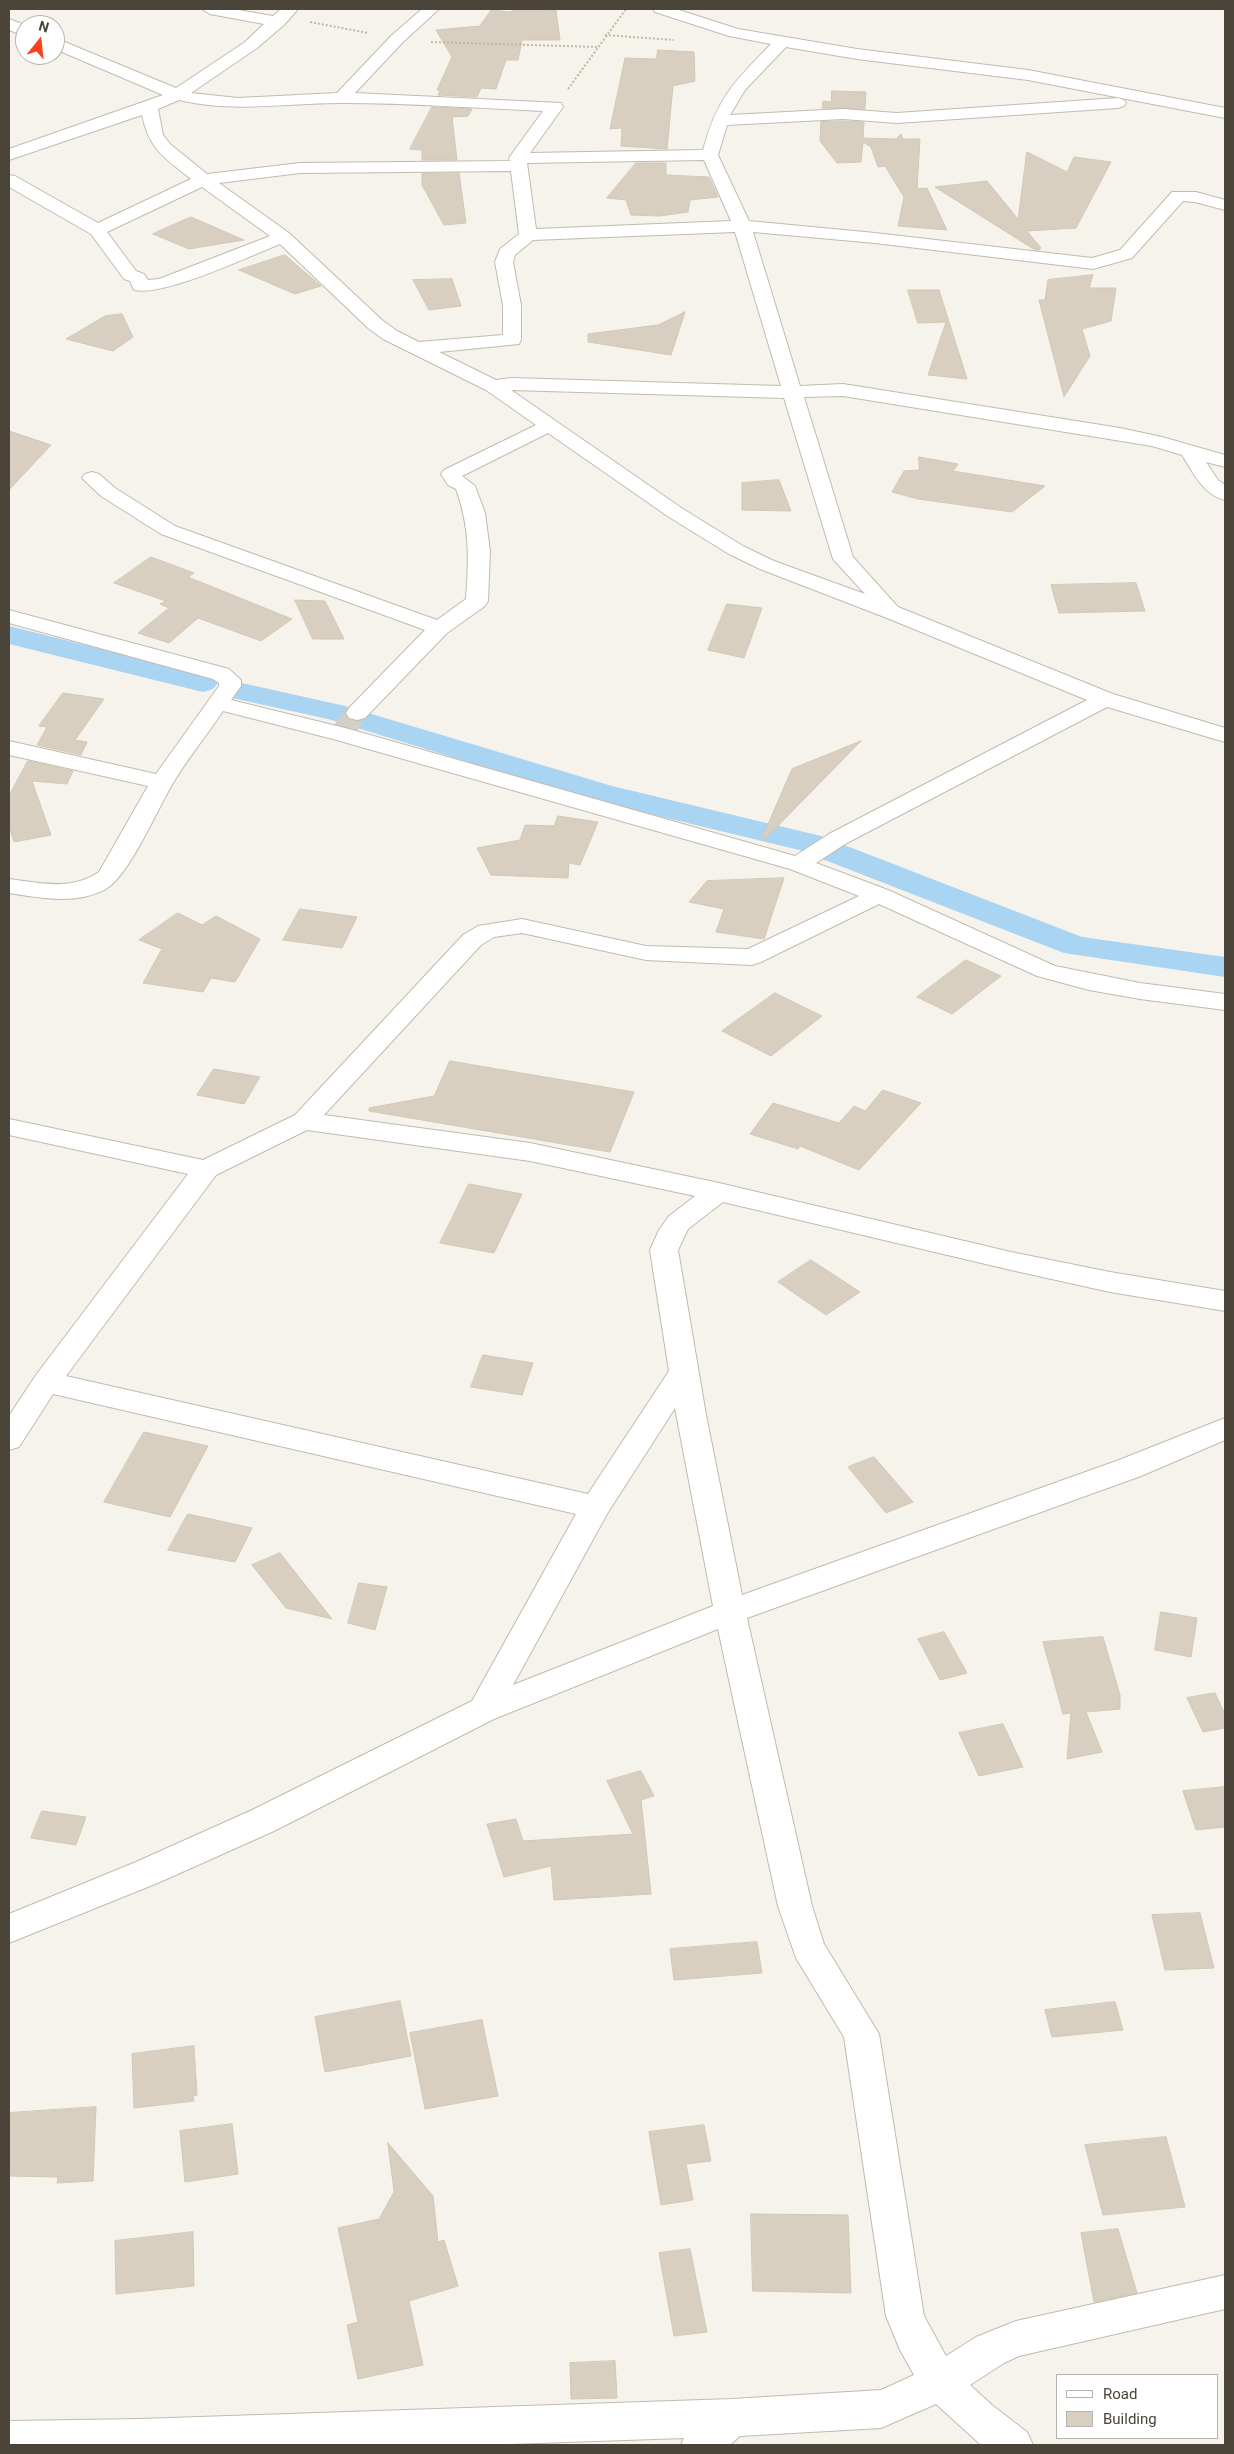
<!DOCTYPE html>
<style>
body{margin:0}
#map{position:relative;width:1234px;height:2454px;overflow:hidden;background:#f6f3ec;font-family:Roboto,sans-serif}
canvas{display:block}
.frame{position:absolute;inset:0;border:10px solid #4b4439;pointer-events:none}
.legend{position:absolute;left:1056px;top:2374px;width:162px;height:65px;box-sizing:border-box;background:#fff;border:1px solid #b7b4b0;margin:0;padding:6px 9px;list-style:none;font-size:15px;color:#4b4439}
.legend li{display:flex;align-items:center;gap:10px;height:25px}
.legend b{width:25px;border:1px solid #b7b4b0}
.north{position:absolute;left:15px;top:15px;width:50px;height:50px;box-sizing:border-box;background:#fff;border:1px solid #b7b4b0;border-radius:50%;rotate:16deg;font-size:14px;font-weight:700;line-height:20px;text-align:center;color:#4b4439}
.north::after{content:'';display:block;margin:auto;width:18px;height:22px;background:#fc3f1d;clip-path:polygon(50% 0,100% 100%,50% 72%,0 100%)}
</style>
<div id="map">
<canvas width="1234" height="2454"></canvas>
<div class="frame"></div>
<ul class="legend">
<li><b style="height:6px;background:#fff"></b>Road</li>
<li><b style="height:14px;background:#d8cfc1"></b>Building</li>
</ul>
<div class="north">N</div>
</div>
<script>
const ctx = document.querySelector('canvas').getContext('2d');
ctx.lineJoin = 'round';
function paint(path, color) {
  ctx.fillStyle = color;
  ctx.fill(path, 'evenodd');
}
function stroke(path, color, width, dash) {
  ctx.strokeStyle = color;
  ctx.lineWidth = width;
  ctx.lineCap = dash ? 'butt' : 'round';
  ctx.setLineDash(dash || []);
  ctx.stroke(path);
}
paint(new Path2D(`
 M9 626 213 677 218 683 213 689 203 692 9 644Z
 M242 683 345 706 612 786 821 836 1082 937 1225 957V977L1064 953 799 850 592 800 328 719 232 698 227 692 232 686Z`), '#a9d4f2');
const building = new Path2D(`
 M514 9 556 10 560 40H522L518 60H506L496 89 481 88 477 97 438 95 440 91 437 90 452 57 436 30 480 26 491 10 510 12Z
 M658 50 694 52 695 81 673 86 667 149 621 146 622 128 610 129 625 58 656 59Z
 M832 91 866 92 865 109 822 108 823 101 831 102Z
 M432 107 472 109 468 116 452 117 457 160H422V150L410 149Z
 M843 121 864 122 863 138 896 139 901 134 903 139H920L917 189 927 188 947 230 898 226 904 197 885 166 878 167 871 147 863 142 861 162 837 163 820 141 821 122Z
 M1027 152 1067 172 1074 157 1111 162 1076 228 1027 231 1041 248 1039 250H1035L935 187 987 181 1018 219Z
 M636 163H666V175L709 177 718 197 690 200 688 212 660 216 631 215 626 200 607 198Z
 M459 173 466 223 444 225 422 185V174Z
 M191 217 244 240 189 249 153 234Z
 M285 255 321 286 295 294 239 270Z
 M1093 275 1089 288H1116L1111 321 1082 329 1090 356 1064 397 1039 300H1045L1048 280Z
 M452 279 461 306 429 310 413 280Z
 M908 290H939L967 379 928 375 946 322 918 323Z
 M685 312 671 355 588 342V334L658 325Z
 M122 314 133 337 113 351 66 339 105 316Z
 M9 431 51 445 9 490Z
 M919 457 958 464 953 471 1045 486 1012 512 918 499 892 492 904 471 919 470Z
 M779 480 791 511 742 510V483Z
 M151 557 194 573 188 577 292 619 261 641 198 618 169 643 138 633 169 608 160 604 166 601 114 583Z
 M1136 583 1145 611 1059 613 1051 585Z
 M295 600 325 601 344 639H313Z
 M727 604 762 608 744 658 708 650Z
 M63 693 104 699 75 740 87 742 81 755 37 745 47 727 39 726Z
 M861 741 764 840 762 838 792 769Z
 M28 761 73 771 67 784 32 781 51 835 14 842 9 826V796Z
 M558 816 598 822 580 865 569 863 568 878 491 875 477 848 520 840 525 825 554 826Z
 M784 878 764 939 716 932 724 909 689 902 707 881Z
 M300 909 357 917 342 948 283 940Z
 M178 913 202 925 216 916 260 939 235 982 211 978 203 992 143 983 162 949 139 940Z
 M966 960 1001 976 952 1014 917 997Z
 M775 993 822 1016 771 1056 722 1031Z
 M450 1061 634 1092 610 1152 369 1111V1108L434 1096Z
 M214 1069 260 1077 244 1104 197 1095Z
 M883 1090 921 1103 859 1170 800 1146 798 1149 750 1134 773 1103 839 1123 854 1106 865 1111Z
 M469 1184 522 1194 494 1253 440 1243Z
 M811 1260 860 1292 826 1315 778 1282Z
 M483 1355 533 1363 522 1395 471 1387Z
 M144 1432 208 1446 170 1517 104 1502Z
 M874 1457 913 1502 886 1513 848 1467Z
 M188 1514 252 1528 235 1562 168 1550Z
 M280 1553 332 1619 286 1608 252 1565Z
 M359 1583 387 1587 375 1630 348 1623Z
 M1161 1612 1197 1618 1191 1657 1155 1650Z
 M944 1632 967 1673 940 1680 918 1639Z
 M1103 1637 1120 1695V1709L1086 1712 1102 1752 1067 1759 1071 1713 1063 1714 1043 1642Z
 M1215 1693 1225 1714V1728L1203 1732 1187 1698Z
 M1003 1724 1023 1767 979 1776 959 1733Z
 M641 1771 654 1796 641 1800 651 1894 554 1900 551 1866 504 1877 487 1824 516 1819 523 1841 633 1834 607 1781Z
 M1225 1787V1827L1196 1830 1183 1791Z
 M42 1811 86 1817 76 1845 31 1838Z
 M1200 1913 1214 1968 1165 1970 1152 1915Z
 M757 1942 762 1973 674 1980 670 1949Z
 M400 2001 411 2056 325 2072 315 2017Z
 M1115 2002 1123 2030 1052 2037 1045 2010Z
 M482 2020 498 2096 425 2109 410 2033Z
 M194 2046 197 2095 193 2096 194 2101 134 2108 132 2054Z
 M96 2107 93 2181 57 2183 58 2177 9 2176V2113Z
 M232 2124 238 2174 185 2182 180 2131Z
 M704 2125 711 2161 686 2164 693 2200 661 2205 649 2132Z
 M1166 2137 1185 2207 1103 2215 1085 2145Z
 M388 2143 433 2196 438 2242 444 2240 458 2286 409 2301 423 2365 358 2379 347 2325 358 2322 338 2228 379 2219 394 2192Z
 M751 2214 848 2215 851 2293 753 2291Z
 M1118 2229 1137 2293 1094 2302 1081 2233Z
 M193 2232 194 2286 116 2294 115 2241Z
 M690 2249 707 2332 674 2336 659 2253Z
 M615 2361 617 2398 571 2399 570 2363Z`);
paint(building, '#d8cfc1');
stroke(building, '#d3c7b4', 1);
stroke(new Path2D(`
 M341 734 357 713`), '#d4d0c8', 22, [22, 11]);
const minor = new Path2D(`
 M202 9H233L273 16 281 9H298L284 25 257 48 191 93 238 98 337 93 391 36 422 9H439L403 42 355 93 561 103 563 107 530 153 703 150C717 98 734 82 771 44L729 36 655 12 653 9H676L738 29 857 49 1028 70 1225 108V118L1028 80 857 59 786 47 745 90 730 115 843 109 897 113 1118 98 1124 100 1126 103 1124 106 1118 108 897 123 843 119 727 125 718 155 749 221 875 233 1092 258 1120 250 1172 192H1196L1225 200V210L1195 202 1183 201 1132 258 1093 269 875 243 753 232 800 386 843 384 1120 428 1162 437 1225 455V467L1206 462 1218 480 1225 485V500C1203 495 1193 472 1182 455L1152 446 843 396 804 397 853 557 898 607 1113 694 1225 728V742L1107 707 845 844 816 863 888 890 1055 966 1140 983 1225 994V1010L1140 999 1089 990 1037 976 879 904 761 962 752 965 646 960 522 933 494 937 481 945 324 1115 530 1143 719 1183 1011 1252 1110 1272 1225 1291V1311L1110 1292 1011 1270 723 1202 688 1229 678 1250 706 1415 742 1595 1119 1460 1225 1418V1440L1141 1476 747 1618 812 1906 824 1944 879 2034 924 2316 946 2356 976 2337 1016 2321 1225 2275V2309L1019 2356 1004 2363 970 2385 992 2405 1027 2432 1033 2445H981L936 2404 881 2428 740 2436 730 2445H681L684 2438 480 2445H9V2421L140 2419 732 2399 881 2390 914 2375 900 2350 886 2316 844 2037 796 1958 778 1906 718 1629 494 1719 274 1831 160 1882 9 1943V1914L136 1862 250 1811 472 1701 576 1514 53 1394 19 1447 9 1450V1416L36 1375 188 1174 9 1135V1119L203 1160 295 1115 463 935 478 926 522 919 646 946 748 949 859 896 790 869 333 739 223 711C207 735 188 758 173 783 158 808 129 876 106 889 76 905 41 898 9 893V879C41 883 71 891 99 872L148 786 9 755V741L156 774 219 686V683L213 679 9 623V610L229 669 241 680V686L231 700 349 729 795 856 829 834 1087 700 887 618 760 569 729 554 669 517 548 433 462 476 475 486 485 513 490 551 488 601 485 606 447 633 365 718 357 720 349 718 346 713 349 708 425 630 161 534 101 496 82 478 85 474 92 472 99 474 115 488 175 526 437 620 466 599C469 558 470 528 456 489L448 485 441 474 444 470 536 425 486 390 383 339 368 328 280 244C248 257 163 297 134 290L130 281 124 279 91 234 9 187V175L15 176 98 223 191 179C164 157 150 151 142 115L9 160V149L163 95 55 49V38L176 88 245 42 264 24 210 14ZM179 100C233 113 287 103 342 103 409 103 476 108 543 111L509 158 510 161 300 163 207 174 170 144 163 135 158 109ZM704 160 731 221 536 229 527 163ZM511 171 519 234 500 249 495 262 503 305V335L419 342 397 331 382 320 289 233 219 183 300 173ZM202 187 270 236 159 279 148 280 144 274 136 271 107 232ZM735 232 781 386 511 378 496 380 439 352 519 344 521 340V305L513 262 515 255 533 240ZM511 390 784 398 833 559 865 594 774 561 743 546 683 509ZM307 1130 530 1161 695 1196 669 1216 659 1230 650 1250 669 1371 588 1494 66 1376 216 1175ZM675 1408 713 1606 513 1685 607 1514Z
 M9 19 25 25V36L9 30Z`);
stroke(minor, '#c2bbae', 2);
stroke(new Path2D(`
 M310 22 368 33
 M605 35 674 40
 M431 42 597 47
 M568 89 626 9`), '#c4b79f', 2, [2, 2]);
paint(minor, '#fff');
</script>
